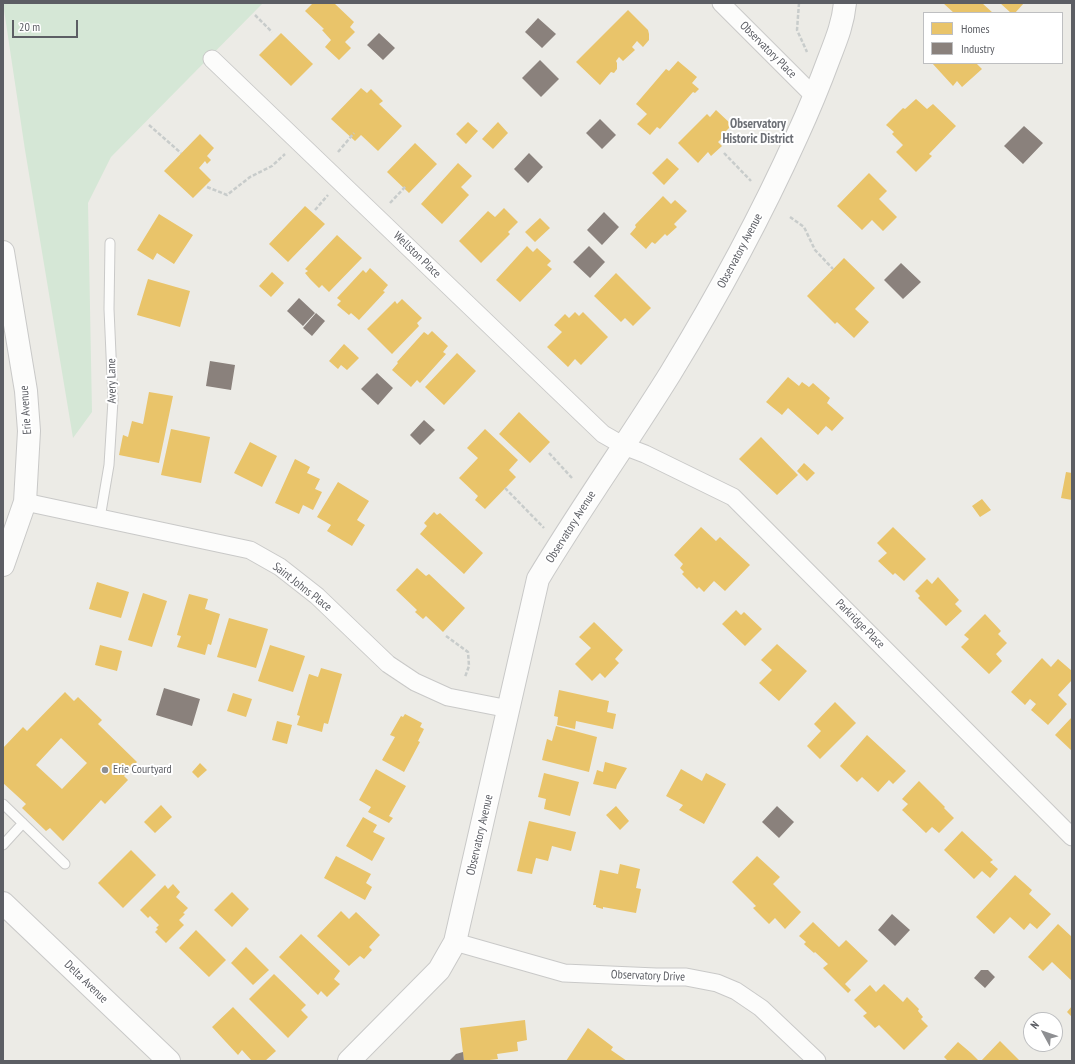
<!DOCTYPE html>
<style>
body{margin:0}
#map{position:relative;width:1075px;height:1064px;overflow:hidden;background:#ecebe6;font-family:"PT Sans Narrow",sans-serif}
canvas{display:block}
.frame{position:absolute;inset:0;border:4px solid #5c5e64;pointer-events:none}
.legend{position:absolute;left:923px;top:12px;width:140px;height:52px;box-sizing:border-box;background:#fff;border:1px solid #bebfc1;margin:0;padding:5px 7px;list-style:none;font-size:12px;color:#5c5e64}
.legend li{display:flex;align-items:center;gap:8px;height:20px}
.legend b{width:20px;border:1px solid #bebfc1}
.north{position:absolute;left:1023px;top:1012px;width:40px;height:40px;box-sizing:border-box;background:#fff;border:1px solid #bebfc1;border-radius:50%;rotate:310deg;font-size:11px;font-weight:700;line-height:16px;text-align:center;color:#5c5e64}
.north::after{content:'';display:block;margin:auto;width:14px;height:18px;background:#8e8f92;clip-path:polygon(50% 0,100% 100%,50% 72%,0 100%)}
.scale{position:absolute;left:12px;top:20px;width:66px;height:18px;box-sizing:border-box;border:2px solid #5c5e64;border-top:0;padding-left:5px;font-size:12px;line-height:14px;white-space:nowrap;color:#5c5e64;-webkit-text-stroke:3px #fff;paint-order:stroke}
</style>
<div id="map">
<canvas width="1075" height="1064"></canvas>
<div class="frame"></div>
<ul class="legend">
<li><b style="height:11px;background:#e9c46a"></b>Homes</li>
<li><b style="height:11px;background:#8a817c"></b>Industry</li>
</ul>
<div class="north">N</div>
<div class="scale">20 m</div>
</div>
<script>
const ctx = document.querySelector('canvas').getContext('2d');
ctx.lineJoin = 'round';
function paint(path, color) {
  ctx.fillStyle = color;
  ctx.fill(path, 'evenodd');
}
function stroke(path, color, width, dash) {
  ctx.strokeStyle = color;
  ctx.lineWidth = width;
  ctx.lineCap = dash ? 'butt' : 'round';
  ctx.setLineDash(dash || []);
  ctx.stroke(path);
}
function write(font, color, halo, rows, align = 'center') {
  ctx.font = font + ' "PT Sans Narrow",sans-serif';
  ctx.lineWidth = 4;
  ctx.setLineDash([]);
  ctx.textBaseline = 'middle';
  ctx.strokeStyle = halo;
  ctx.fillStyle = color;
  for (const [text, x, y, turn = 0] of rows) {
    ctx.save();
    ctx.translate(x, y);
    ctx.rotate((+turn || 0) * Math.PI / 180);
    ctx.textAlign = isNaN(turn) ? turn : align;
    if (halo) ctx.strokeText(text, 0, 0);
    ctx.fillText(text, 0, 0);
    ctx.restore();
  }
}
paint(new Path2D(`
 M3 3H263L111 157 88 203 92 412 73 438 25 150Z`), '#d5e7d6');
paint(new Path2D(`
 M313 3H334L354 22 350 27 355 32 345 42 351 48 339 60 325 47 331 40 322 30 324 29 305 11Z
 M943 3H982L993 13H954Z
 M1000 3H1024L1015 13H1011Z
 M628 10 648 30 649 34V40L643 47 637 41 632 47 635 50 623 61 619 57 616 61 617 63V69L614 73 611 72 600 85 576 62Z
 M281 33 313 64 291 86 259 55Z
 M678 61 697 77 692 83 699 89 695 93 693 92 660 129 657 127 650 135 637 124 647 114 636 104 666 69 669 71Z
 M932 63H976L982 69 962 87 957 81 953 86Z
 M361 88 367 93 371 89 383 101 379 104 402 126 378 151 361 135 355 141 331 119Z
 M916 99 927 109 933 104 956 126 929 154 932 156 916 172 896 152 903 145 892 134 894 132 886 125 903 108 905 109Z
 M716 110 732 125 726 131 727 133 718 142 722 146 711 156 708 152 698 163 678 143 707 114 710 117Z
 M468 122 478 131 466 144 456 134Z
 M498 122 508 133 493 149 482 139Z
 M200 134 214 148 207 156 211 160 207 164 205 161 199 168 211 180 193 198 164 171Z
 M415 143 437 164 409 193 387 172Z
 M667 158 679 169 664 185 652 173Z
 M458 163 472 176 461 187 469 195 442 224 421 204Z
 M869 173 887 191 879 199 897 217 883 231 872 220 862 230 837 206Z
 M663 196 671 204 675 200 687 211 674 224 677 227 667 236 665 234 655 244 652 242 646 249 630 234 636 227 635 225Z
 M305 206 325 224 288 262 269 244Z
 M504 208 518 222 508 232 510 234 481 263 459 241 488 211 495 217Z
 M159 214 193 235 174 264 157 253 153 260 137 250Z
 M540 218 550 228 535 242 525 232Z
 M337 235 362 258 329 292 322 285 319 288 310 279 305 273 308 271 305 269Z
 M527 246 533 252 537 248 551 261 547 265 552 269 520 302 496 280Z
 M844 258 875 288 855 309 869 322 854 338 837 322 835 324 807 296Z
 M370 268 388 285 383 291 385 292 359 320 351 313 349 315 337 305 341 301 337 298 363 270 366 273Z
 M272 272 284 283 271 297 259 286Z
 M616 273 651 308 633 326 625 318 621 322 594 296Z
 M148 279 190 291 180 327 137 315Z
 M402 299 422 318 417 323 419 326 392 354 367 329 395 301 397 304Z
 M575 312 579 316 583 312 608 337 581 365 575 359 568 367 547 347 562 332 554 325 565 314 569 318Z
 M432 331 448 346 443 352 446 354 420 383 417 380 411 387 392 370 398 363 397 362 424 332 428 335Z
 M344 344 359 358 347 370 341 365 338 369 329 361Z
 M457 353 476 371 444 405 425 387Z
 M788 377 799 386 802 382 809 387 813 383 830 398 827 403 844 418 832 431 826 426 818 435 788 408 782 415 766 402Z
 M149 392 173 396 159 463 119 455 123 435 128 437 132 421 143 424Z
 M519 412 550 442 530 463 499 434Z
 M171 429 210 437 201 483 161 475Z
 M485 429 518 460 509 470 516 477 485 509 475 500 478 496 459 478 478 458 467 448Z
 M761 437 798 475 777 495 739 459Z
 M250 442 277 456 262 487 234 473Z
 M295 459 310 467 307 473 320 479 315 489 322 492 313 510 303 505 299 514 275 503Z
 M804 463 815 473 807 481 797 471Z
 M1066 472 1072 473V500L1061 498Z
 M338 482 369 501 357 520 365 525 352 546 327 531 331 525 317 517Z
 M982 499 991 510 980 517 972 506Z
 M434 512 437 515 440 513 483 553 464 574 420 534 427 526 424 523Z
 M701 527 716 541 720 537 750 565 725 591 714 581 704 592 699 587 697 589 682 574 684 572 680 568 683 564 674 555Z
 M893 527 926 559 904 581 895 573 893 575 878 561 887 553 877 543Z
 M417 568 426 576 429 574 465 608 443 632 426 616 423 619 415 612 417 610 396 590Z
 M938 577 959 600 955 604 962 611 946 626 918 598 920 596 915 591 927 579 932 584Z
 M97 582 129 592 121 618 89 609Z
 M143 593 167 601 152 647 128 640Z
 M189 594 208 599 205 609 220 614 211 645 208 644 205 655 177 647 181 636 177 635Z
 M736 610 741 615 744 612 762 629 745 646 722 624Z
 M985 614 1001 631 998 634 1007 643 996 654 1002 661 989 674 961 647 969 639 964 635Z
 M229 618 268 629 256 668 217 657Z
 M594 622 623 650 615 659 619 663 605 678 600 673 592 681 575 664 591 648 579 637Z
 M777 644 807 671 779 701 759 683 772 670 761 660Z
 M100 645 122 651 117 671 95 665Z
 M270 645 305 656 293 692 258 681Z
 M1042 658 1051 667 1058 659 1072 671V680L1058 695 1067 704 1048 725 1031 710 1036 704 1030 699 1025 705 1011 692Z
 M321 668 342 674 328 724 324 723 322 732 297 725 300 716 297 715 309 674 318 677Z
 M559 690 609 701 607 712 616 714 613 729 576 721 575 729 557 725 558 717 554 716Z
 M65 692 74 701 78 697 102 720 98 724 137 762 124 776 128 780 105 804 101 800 63 841 50 828 46 831 22 808 26 804 3 783V748L23 727 27 731ZM61 738 87 763 62 789 36 765Z
 M233 693 252 699 246 717 227 711Z
 M835 702 856 723 820 759 807 746 821 731 814 724Z
 M405 714 422 723 420 727 424 729 418 741 420 742 404 772 382 760 395 737 390 735 401 716 403 717Z
 M1072 717V751L1055 735Z
 M277 721 292 725 287 744 272 740Z
 M556 726 597 737 589 772 542 760 547 739 552 741Z
 M867 735 906 771 893 784 889 780 878 792 862 777 857 782 840 766Z
 M605 762 627 768 617 785 616 789 593 784 597 770 603 772Z
 M200 763 207 770 198 778 192 772Z
 M376 769 406 786 389 816 393 818 389 823 368 812 371 807 359 800Z
 M681 769 702 781 706 773 726 784 704 824 679 810 683 805 666 796Z
 M544 773 579 782 570 816 544 809 546 799 538 797Z
 M919 781 945 807 944 808 954 818 939 833 932 827 926 833 902 810 908 804 902 799Z
 M161 805 172 817 155 833 144 822Z
 M616 806 629 821 620 830 606 815Z
 M363 817 377 825 373 832 385 838 372 861 346 846Z
 M529 821 576 832 571 851 552 846 548 861 536 858 532 874 517 871Z
 M962 831 993 860 990 862 998 869 990 878 982 871 974 879 944 850Z
 M131 850 156 875 123 908 98 883Z
 M336 856 371 874 366 883 372 887 365 900 324 878Z
 M757 856 780 877 773 884 801 912 785 929 775 918 769 924 753 908 756 906 732 882Z
 M620 864 640 869 636 888 641 889 636 913 603 907V909L596 907V905H593L600 870 618 874Z
 M1015 875 1032 890 1029 894 1051 914 1037 929 1030 923 1024 930 1010 917 994 934 976 917Z
 M173 884 180 892 176 897 188 908 183 913 185 914 179 920 184 925 166 943 155 932 158 929 156 928 159 925 150 916 148 918 140 910 165 885 168 889Z
 M232 892 249 909 232 927 214 910Z
 M341 911 349 919 356 912 380 935 369 947 372 950 364 959 360 956 349 966 317 936Z
 M813 922 839 947 846 940 868 961 845 984 851 990 848 993 823 968 828 964 815 952 814 953 805 945 804 944 806 942 799 936Z
 M1058 924 1072 937V981L1052 962 1043 971 1028 957Z
 M196 930 226 960 209 977 179 948Z
 M301 934 340 971 334 979 340 984 327 997 321 991 318 995 279 957Z
 M246 947 269 970 253 985 231 963Z
 M274 974 306 1005 301 1010 308 1017 288 1038 249 999Z
 M884 984 903 1002 907 997 919 1009 918 1011 923 1017 921 1019 928 1026 904 1050 879 1025 875 1028 863 1016 867 1013 854 1000 870 985 876 992Z
 M1072 1006V1017L1067 1012Z
 M233 1007 276 1051 265 1061H252L242 1050 238 1055 212 1027Z
 M525 1020 527 1040 517 1042 518 1051 497 1054 498 1059 481 1061H464L460 1028Z
 M588 1028 613 1047 611 1050 627 1061H566Z
 M1000 1041 1020 1061H981Z
 M958 1042 971 1053 979 1061H948L944 1057Z`), '#e9c46a');
paint(new Path2D(`
 M538 18 556 34 542 48 525 32Z
 M379 33 395 48 383 60 367 45Z
 M540 60 559 79 541 97 522 78Z
 M600 119 616 135 602 149 586 133Z
 M1024 126 1043 143 1023 164 1004 146Z
 M529 153 543 167 528 183 514 169Z
 M604 212 619 227 602 245 587 230Z
 M589 246 605 262 590 278 573 262Z
 M901 263 921 282 903 299 884 280Z
 M299 298 315 313 303 326 287 311Z
 M316 313 325 321 312 336 303 328Z
 M210 361 235 365 231 390 206 386Z
 M377 373 393 388 378 405 361 389Z
 M424 420 435 430 420 445 410 435Z
 M164 688 200 699 192 726 156 715Z
 M777 806 794 822 779 838 762 822Z
 M892 914 910 930 895 946 878 930Z
 M981 970H988L995 977 985 988 974 978Z
 M463 1052 464 1061H449L456 1054Z`), '#8a817c');
const service = new Path2D(`
 M100 518 109 465 113 400 109 309 110 243
 M3 804 65 864
 M3 845 23 823`);
const minor = new Path2D(`
 M721 3 815 97
 M212 59 603 434 624 446 645 454 733 497 1072 837
 M25 502 250 550 280 567 317 596 388 664 415 682 448 697 509 709
 M455 942 564 973 656 977H686L717 983 736 991 761 1008 817 1061`);
const tertiary = new Path2D(`
 M3 252 26 391 29 431 25 502 3 565
 M3 903 169 1061
 M349 1061 439 970 455 942 538 579C580 509 627 443 670 374 717 297 760 218 797 136 809 110 820 83 830 56 837 38 843 23 845 3`);
stroke(service, '#c9c9c8', 11);
stroke(minor, '#c9c9c8', 19);
stroke(tertiary, '#c9c9c8', 24);
stroke(new Path2D(`
 M799 3 797 30 807 52
 M255 15 272 32
 M149 125 181 153
 M338 152 354 133
 M724 153 751 181
 M207 187 227 195 250 177 272 166 285 154
 M390 203 406 186
 M315 210 328 195
 M790 217 804 227 815 250 833 269
 M549 453 572 478
 M505 488 544 528
 M446 636 468 652 469 666 465 677`), '#c8cccb', 2.5, [4, 2]);
stroke(service, '#fcfcfb', 9);
stroke(minor, '#fcfcfb', 17);
stroke(tertiary, '#fcfcfb', 22);
for (const [x, y, r, color] of [
 [105,770,4,"#8e8f92"]
]) {
  const dot = new Path2D();
  dot.arc(x, y, r, 0, 2 * Math.PI);
  ctx.fillStyle = color;
  ctx.fill(dot);
  stroke(dot, '#fff', 1.5);
}
write('12px', '#5c5e64', '#fff', [
 ["Observatory Place",768,50,45],
 ["Observatory Avenue",740,251,-62],
 ["Wellston Place",417,255,44],
 ["Avery Lane",112,381,-91],
 ["Erie Avenue",26,410,-94],
 ["Observatory Avenue",571,527,-58],
 ["Saint Johns Place",302,587,38],
 ["Parkridge Place",860,624,45],
 ["Observatory Avenue",480,835,-77],
 ["Observatory Drive",648,976,2],
 ["Delta Avenue",86,982,44]
]);
write('12px', '#5c5e64', '#fff', [
 ["Erie Courtyard",113,770]
], 'left');
write('bold 13px', '#6d7076', '#fff', [
 ["Observatory",758,124],
 ["Historic District",758,139]
]);
</script>
